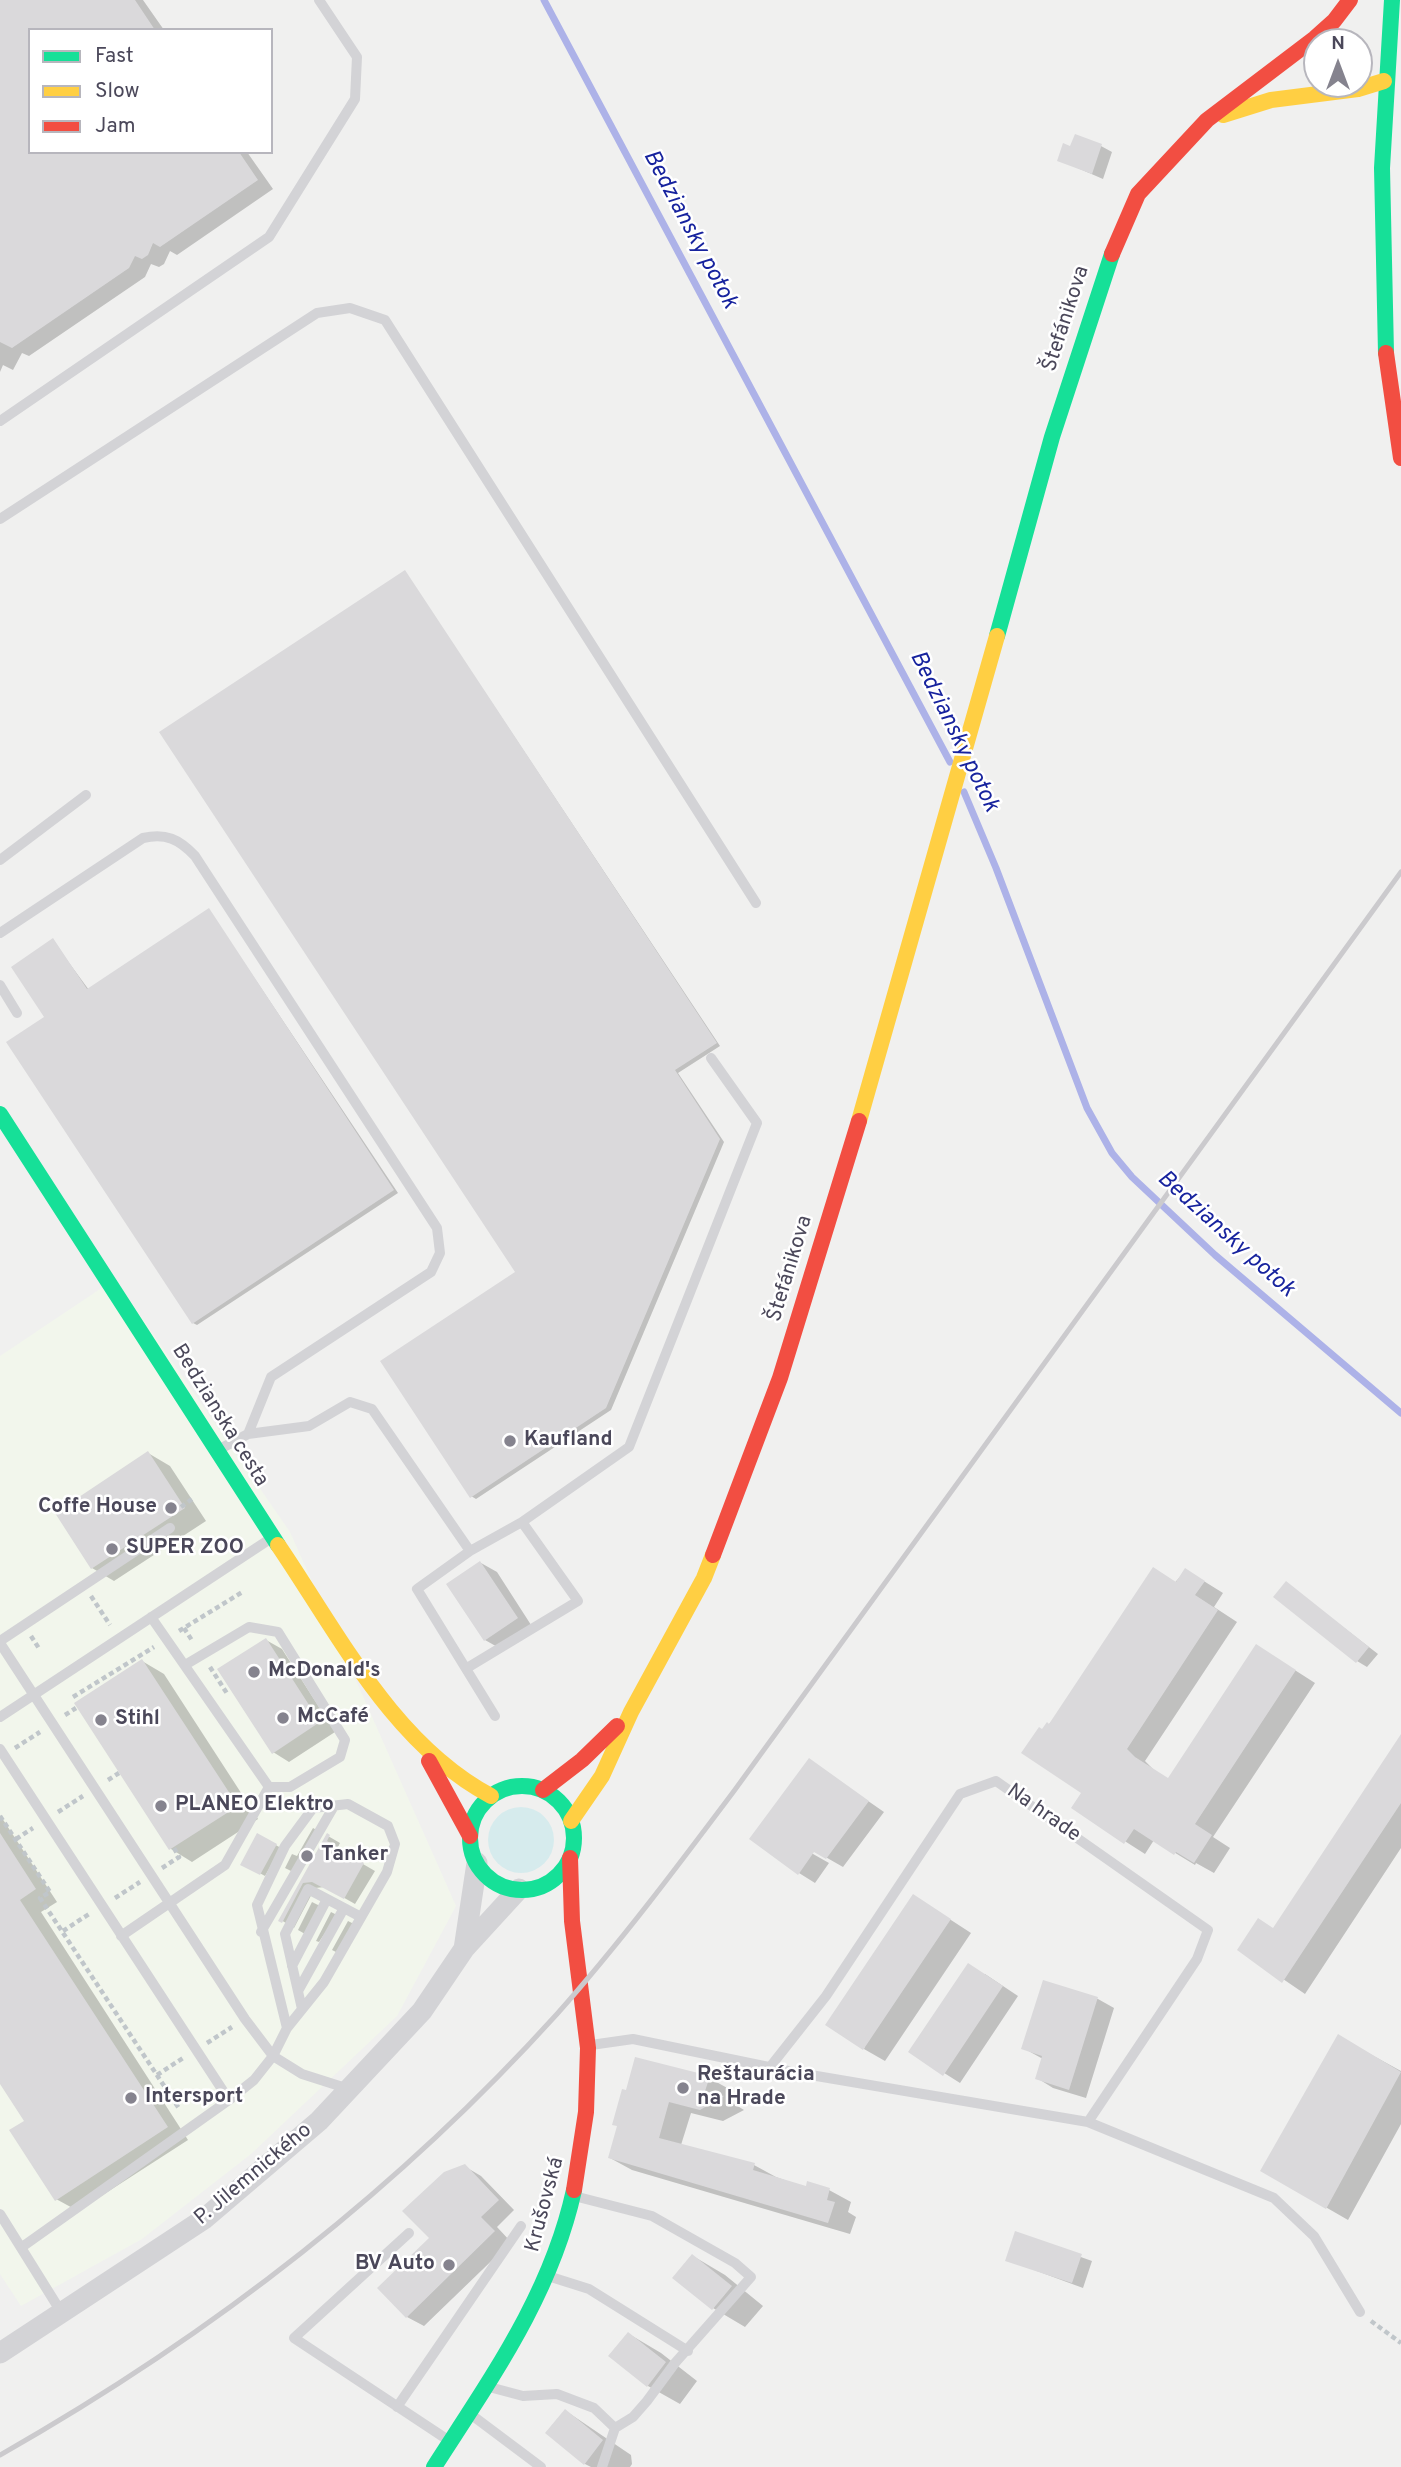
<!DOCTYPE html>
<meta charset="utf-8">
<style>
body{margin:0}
#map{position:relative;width:1401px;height:2467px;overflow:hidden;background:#f0f0ef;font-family:Overpass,sans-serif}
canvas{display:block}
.legend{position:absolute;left:28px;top:28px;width:245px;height:126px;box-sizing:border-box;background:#fff;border:2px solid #b7b6bd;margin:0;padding:9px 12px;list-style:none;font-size:21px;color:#4b485a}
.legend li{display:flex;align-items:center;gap:14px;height:35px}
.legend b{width:35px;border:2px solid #b7b6bd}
.north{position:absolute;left:1303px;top:28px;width:70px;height:70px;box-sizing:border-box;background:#fff;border:2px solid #b7b6bd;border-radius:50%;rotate:0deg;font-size:19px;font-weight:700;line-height:28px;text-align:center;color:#4b485a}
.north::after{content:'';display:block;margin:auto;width:24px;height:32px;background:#85838e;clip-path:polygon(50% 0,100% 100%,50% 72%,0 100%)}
</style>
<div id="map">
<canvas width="1401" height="2467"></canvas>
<ul class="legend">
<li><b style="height:9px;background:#16e098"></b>Fast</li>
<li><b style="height:9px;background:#ffcf43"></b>Slow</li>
<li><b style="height:9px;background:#f24e42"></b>Jam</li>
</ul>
<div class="north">N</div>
</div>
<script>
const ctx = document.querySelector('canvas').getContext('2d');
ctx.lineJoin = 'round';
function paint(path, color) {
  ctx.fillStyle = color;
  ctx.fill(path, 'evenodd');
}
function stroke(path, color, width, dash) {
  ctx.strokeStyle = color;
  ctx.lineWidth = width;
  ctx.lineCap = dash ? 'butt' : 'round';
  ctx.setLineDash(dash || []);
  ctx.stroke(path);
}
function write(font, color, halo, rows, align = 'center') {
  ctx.font = font + ' Overpass,sans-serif';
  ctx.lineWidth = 5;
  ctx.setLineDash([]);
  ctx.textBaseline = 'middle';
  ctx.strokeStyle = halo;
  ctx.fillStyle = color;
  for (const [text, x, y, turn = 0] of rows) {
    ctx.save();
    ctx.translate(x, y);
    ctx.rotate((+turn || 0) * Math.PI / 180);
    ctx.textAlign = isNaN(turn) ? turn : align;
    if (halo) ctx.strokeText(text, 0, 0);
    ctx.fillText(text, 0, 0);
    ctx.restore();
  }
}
paint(new Path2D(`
 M115 1279 290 1532 456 1906 397 2016 251 2154 142 2239 21 2306 0 2274V1356Z`), '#f2f6ec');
paint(new Path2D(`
 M488 1840a33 33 0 1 1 66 0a33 33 0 1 1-66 0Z`), '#d6ebed');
paint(new Path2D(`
 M0 0H143L164 30H30V152H247L273 189 177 255 170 251 164 264 159 267 151 264 145 277 29 356 22 353 13 370 3 365 0 372Z
 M1101 146 1112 152 1103 179 1059 160 1071 149Z
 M405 572 720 1046 678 1073 724 1142 611 1410 476 1499 471 1496 517 1273Z
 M209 910 398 1193 197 1325 193 1323 46 1017 53 941 89 990Z
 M148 1453 170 1466 206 1521 114 1581 92 1568Z
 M481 1563 497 1572 533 1628 501 1649 485 1640Z
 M1186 1570 1223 1593 1214 1607 1237 1622 1145 1761 1155 1771 1169 1780 1276 1658 1315 1683 1213 1837 1230 1848 1214 1873 1196 1863 1195 1865 1154 1840 1145 1854 1073 1808 1083 1792 1043 1731Z
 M1286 1583 1378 1654 1367 1667 1357 1661Z
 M266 1640 282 1649 335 1732 289 1762 273 1752Z
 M142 1661 164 1674 258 1819 192 1862 171 1849 76 1703Z
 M1401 1741V1848L1305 1994 1239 1949 1274 1930Z
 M809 1760 884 1812 843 1867 808 1847 806 1850 829 1863 815 1883 799 1873Z
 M0 1815 57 1902 41 1912 188 2140 78 2211 56 2199 26 2121 0 2081Z
 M313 1828 322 1833 299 1875 285 1868 292 1854 297 1856Z
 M258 1835 281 1848 265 1876 243 1864Z
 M328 1836 340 1843 337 1849 375 1871 355 1904 325 1887 315 1888 294 1928 281 1920Z
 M914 1896 971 1933 885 2061 864 2049Z
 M312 1902 320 1906 305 1934 298 1930Z
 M331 1912 337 1915 319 1942 316 1941Z
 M348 1921 354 1924 338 1953 332 1950Z
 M985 1974 1018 1996 960 2083 911 2052Z
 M1044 1982 1098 1999 1114 2008 1086 2098 1053 2088 1037 2078 1043 2059 1023 2048Z
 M1339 2037 1401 2071V2124L1348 2220 1263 2171Z
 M709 2078 731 2090 728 2100 744 2110 723 2121 691 2113 681 2145 754 2165 776 2177 807 2188 829 2190 851 2202 848 2212 856 2217 850 2234 632 2170 610 2158 619 2127Z
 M464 2166 481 2176 514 2210 497 2227 511 2242 424 2326 407 2317 431 2238Z
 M1016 2234 1092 2261 1083 2288 1007 2260Z
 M693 2256 725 2275 763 2306 745 2327 713 2308Z
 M629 2334 661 2353 697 2381 680 2404 648 2386 611 2356Z
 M566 2411 631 2455 632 2464 630 2467H591L585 2464 548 2433Z`), '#0003');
stroke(new Path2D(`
 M544 0 950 762
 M964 792 996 868 1087 1108 1112 1153 1132 1177 1215 1255 1401 1413`), '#adb2e8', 7);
paint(new Path2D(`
 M0 0H135L155 30H30V152H239L258 180 160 247 153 243 148 255 142 259 135 256 129 268 12 348 0 342Z
 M1075 134 1102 144 1092 174 1057 161 1063 143 1070 146Z
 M405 570 717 1043 675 1070 720 1139 606 1408 470 1498 380 1361 515 1272 159 732Z
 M209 908 394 1190 192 1324 6 1042 44 1017 11 967 53 938 87 989Z
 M148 1451 185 1508 91 1569 55 1513Z
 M480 1561 518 1618 484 1641 446 1584Z
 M1153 1567 1176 1582 1185 1568 1205 1581 1195 1595 1218 1610 1127 1749 1135 1757 1168 1778 1256 1644 1296 1670 1195 1824 1212 1835 1194 1863 1176 1852 1174 1855 1134 1829 1124 1844 1071 1808 1081 1793 1021 1753 1039 1727 1042 1729 1047 1722 1049 1724Z
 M1286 1581 1369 1647 1356 1663 1273 1597Z
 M266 1638 320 1722 272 1754 217 1669Z
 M142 1659 238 1806 169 1850 74 1703Z
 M1401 1734V1803L1282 1983 1237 1950 1258 1918 1273 1928Z
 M809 1758 869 1801 826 1859 814 1852 798 1875 749 1839Z
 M0 1833 36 1889 20 1900 168 2127 55 2201 9 2130 24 2121 0 2084Z
 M257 1833 277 1844 260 1875 240 1865Z
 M327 1833 330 1835 327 1841 364 1863 344 1899 312 1882 303 1883 282 1923 278 1921Z
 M913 1894 951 1919 863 2050 825 2025Z
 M968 1963 1003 1986 943 2076 908 2052Z
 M1043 1980 1098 1997 1069 2090 1035 2079 1042 2056 1021 2049Z
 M1338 2034 1401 2072 1326 2209 1260 2171Z
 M635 2057 710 2076 705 2091 724 2096 700 2110 669 2102 659 2138 755 2163 753 2170 806 2186 807 2181 830 2188 827 2200 835 2202 828 2223 608 2158 617 2126 612 2125 622 2089 626 2090Z
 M465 2164 499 2200 481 2217 495 2231 406 2318 377 2288 429 2238 402 2211 444 2172Z
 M1015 2231 1082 2254 1072 2283 1005 2261Z
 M692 2254 732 2286 712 2310 672 2278Z
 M628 2332 666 2362 647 2387 608 2356Z
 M565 2409 603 2440 584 2465 545 2433Z`), '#dad9db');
stroke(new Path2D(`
 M181 1507 192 1499
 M91 1596 110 1625
 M184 1628 193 1642
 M179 1631 244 1591
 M31 1636 40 1650
 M210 1667 228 1695
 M73 1697 154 1647
 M65 1715 76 1708
 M15 1748 40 1732
 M108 1780 119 1773
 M58 1812 83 1796
 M0 1816 50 1892 40 1898 180 2110
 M16 1839 33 1828
 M162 1868 179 1857 174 1848
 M115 1898 140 1882
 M63 1931 89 1914
 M207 2043 232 2027
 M157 2075 183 2058
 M1371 2321 1401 2343`), '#c0c6ca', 4.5, [5, 3.5]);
stroke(new Path2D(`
 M0 421 269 237 355 99 357 57 319 0
 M0 519 317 313 350 308 385 320 756 903
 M0 860 86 795
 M0 933 143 838C166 833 179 839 195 856L437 1228 440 1253 431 1272 271 1377 248 1434
 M0 985 17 1013
 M218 1450 248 1434 309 1426 350 1402 372 1409 470 1551
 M151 1617 269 1787
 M0 1641 170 1528
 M0 1643 245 2019 273 2056 302 2074 349 2089
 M185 1665 249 1627 278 1632 345 1740 340 1757 290 1787H269
 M467 1668 578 1601 522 1522
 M495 1716 417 1589 470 1551 522 1522 629 1447 757 1123 711 1058
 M0 1717 270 1539
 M0 1749 229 2100
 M261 1932 334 1806
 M121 1936 225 1865 269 1787
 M292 1966 327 1899
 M298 1991 344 1908
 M302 2009 285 1934 308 1889 361 1917
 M591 2045 633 2039 793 2072 1088 2122 1274 2198 1314 2236 1360 2312
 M770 2067 826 1996 960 1794 996 1781 1208 1930 1197 1959 1088 2122
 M578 2197 652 2216 735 2263 751 2277 675 2363 647 2401 633 2417 615 2428 602 2467
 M0 2214 63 2315
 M409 2233 294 2338 448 2440
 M22 2247 229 2100 254 2080 273 2056 287 2028 324 1982 387 1872 395 1844 388 1826 348 1804 313 1808 285 1846 257 1905 287 2028
 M551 2277 589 2289 688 2351
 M493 2388 523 2396 557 2394 594 2408 615 2428
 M397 2407 521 2226
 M473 2416 541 2467`), '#d3d3d6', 10);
stroke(new Path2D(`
 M464 1949 477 1863
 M0 2353 204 2219 319 2121 422 2011 464 1949 519 1889`), '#d3d3d6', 21);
stroke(new Path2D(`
 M1386 353 1382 168 1392 0
 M997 636 1052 437 1112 254
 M0 1114 278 1545
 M470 1838a52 52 0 1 1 104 0a52 52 0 1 1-104 0Z
 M434 2467C491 2378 551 2295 574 2190`), '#16e098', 16);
stroke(new Path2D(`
 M1223 115 1271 100 1358 89 1384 81
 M859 1121 997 636
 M278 1545C338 1633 393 1744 491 1796
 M571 1821 602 1776 631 1712 704 1578 713 1555`), '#ffcf43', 16);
stroke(new Path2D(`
 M1112 254 1138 194 1207 120 1315 38 1334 21 1350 0
 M1386 353 1401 458
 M713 1555 780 1378 859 1121
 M429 1761 470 1836
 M543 1790 582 1760 617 1726
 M570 1858 572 1921 588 2048 586 2112 574 2190`), '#f24e42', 16);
stroke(new Path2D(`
 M0 2455C208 2337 396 2192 557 2014 620 1943 677 1867 734 1791L1401 872`), '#cbcacd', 5);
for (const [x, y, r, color] of [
 [510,1441,7,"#85838e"],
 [171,1508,7,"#85838e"],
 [112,1549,7,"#85838e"],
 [254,1672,7,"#85838e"],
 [283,1718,7,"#85838e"],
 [101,1720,7,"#85838e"],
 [161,1806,7,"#85838e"],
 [307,1856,7,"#85838e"],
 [683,2088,7,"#85838e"],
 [131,2098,7,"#85838e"],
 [449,2265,7,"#85838e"]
]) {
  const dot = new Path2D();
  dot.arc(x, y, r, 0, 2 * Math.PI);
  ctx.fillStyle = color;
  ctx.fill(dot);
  stroke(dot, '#fff', 2.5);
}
write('21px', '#4b485a', '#fff', [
 ["Štefánikova",1067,319,-72],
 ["Štefánikova",791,1269,-73],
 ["Bedzianska cesta",219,1416,58],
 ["Na hrade",1043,1814,35],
 ["P. Jilemnického",254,2175,-40],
 ["Krušovská",546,2205,-75]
]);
write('bold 21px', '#4b485a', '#fff', [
 ["Kaufland",524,1441],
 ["Coffe House",157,1508,"right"],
 ["SUPER ZOO",126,1549],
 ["McDonald's",268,1672],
 ["McCafé",297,1718],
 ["Stihl",115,1720],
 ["PLANEO Elektro",175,1806],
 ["Tanker",321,1856],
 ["Reštaurácia",697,2076],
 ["na Hrade",697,2100],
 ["Intersport",145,2098],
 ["BV Auto",435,2265,"right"]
], 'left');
write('italic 23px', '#17239e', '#fff', [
 ["Bedziansky potok",689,230,62],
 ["Bedziansky potok",953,732,64],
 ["Bedziansky potok",1225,1235,42]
]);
</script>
